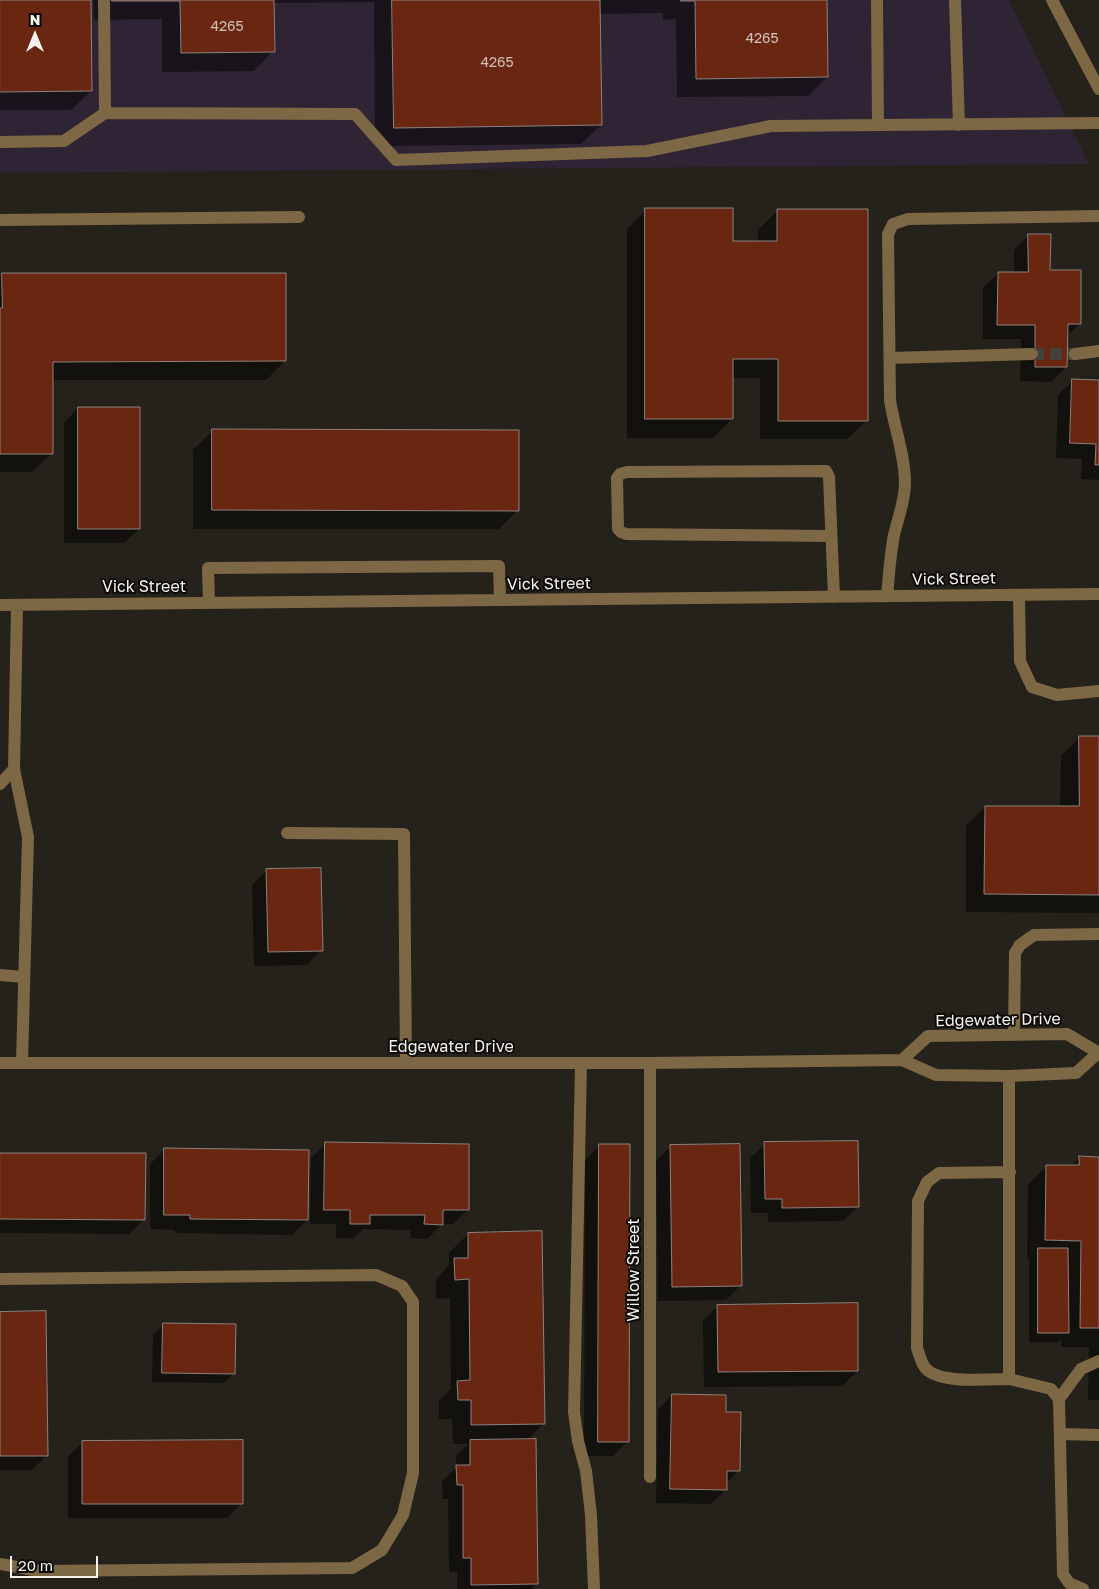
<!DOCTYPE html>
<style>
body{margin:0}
#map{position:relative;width:1099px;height:1589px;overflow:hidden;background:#25211b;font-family:"Golos Text",sans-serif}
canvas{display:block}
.north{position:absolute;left:10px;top:10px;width:50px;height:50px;-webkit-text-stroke:4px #0d0b08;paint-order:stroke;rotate:0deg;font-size:14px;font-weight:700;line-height:20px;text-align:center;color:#f6f3ef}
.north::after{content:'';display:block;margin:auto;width:18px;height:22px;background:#f6f3ef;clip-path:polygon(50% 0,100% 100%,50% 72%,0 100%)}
.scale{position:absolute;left:10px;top:1556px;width:88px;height:22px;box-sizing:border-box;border:2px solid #f6f3ef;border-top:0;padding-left:6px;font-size:15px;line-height:18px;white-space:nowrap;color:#f6f3ef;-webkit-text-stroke:4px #0d0b08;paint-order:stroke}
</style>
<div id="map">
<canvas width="1099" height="1589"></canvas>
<div class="north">N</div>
<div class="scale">20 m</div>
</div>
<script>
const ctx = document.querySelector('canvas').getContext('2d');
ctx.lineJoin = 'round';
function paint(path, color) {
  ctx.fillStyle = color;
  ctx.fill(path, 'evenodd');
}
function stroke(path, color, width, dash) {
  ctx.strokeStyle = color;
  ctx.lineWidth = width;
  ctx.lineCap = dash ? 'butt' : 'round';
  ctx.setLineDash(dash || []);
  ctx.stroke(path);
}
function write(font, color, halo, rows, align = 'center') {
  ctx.font = font + ' "Golos Text",sans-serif';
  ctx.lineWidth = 4;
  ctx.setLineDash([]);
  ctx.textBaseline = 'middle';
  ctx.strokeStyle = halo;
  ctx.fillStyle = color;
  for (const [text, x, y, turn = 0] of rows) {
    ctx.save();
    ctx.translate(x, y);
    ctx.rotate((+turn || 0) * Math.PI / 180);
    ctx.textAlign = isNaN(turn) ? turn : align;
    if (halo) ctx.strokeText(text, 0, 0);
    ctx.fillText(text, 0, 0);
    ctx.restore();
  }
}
paint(new Path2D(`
 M0 0H1009L1089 164 0 173Z`), '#2f2433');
paint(new Path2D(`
 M0 0H90L91 91 71 110H0Z
 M93 0H826L827 77 808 96 677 97 676 19 663 20V13L599 14 601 125 581 144 375 146 374 2 273 3V51L254 71 162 72V19L94 20Z
 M646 210 732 243H758V230L777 211 867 420 847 439H760V378H732V419L713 438H627V229Z
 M1029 235 1080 323 1066 337V367L1051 382 1020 381 1021 339H983V288L998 273H1014V250Z
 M2 275 285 361 266 380H52V453L32 472H0V277Z
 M1073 380 1099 381V480L1081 479 1082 459 1056 458 1058 395Z
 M78 408 139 529 124 543H64V423Z
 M212 431 518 510 499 529H193V450Z
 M1080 737H1099V913L966 912V826L985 807H1060L1061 756Z
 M267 870 321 950 307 965 254 966 252 885Z
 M326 1144 468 1210 453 1224H442L427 1239 410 1238 411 1230 363 1229 354 1238H336V1224H310L311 1158Z
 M765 1144 858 1207 843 1221 768 1222V1213H751L750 1158Z
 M599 1146 628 1441 613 1456H584L585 1160Z
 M671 1146 741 1285 726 1300 658 1301 656 1161Z
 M165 1149 307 1220 292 1235 175 1233V1230L150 1229V1164Z
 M0 1154 144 1219 129 1234 0 1233Z
 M1079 1158H1099V1400H1088L1089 1347H1061V1339L1058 1342H1029V1259H1027L1028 1185 1047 1166H1071Z
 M468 1234 544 1423 527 1440 537 1583 531 1589H457V1572H449L448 1499H443L442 1481 456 1468V1456L468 1444H453L452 1419H439V1401L451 1388 450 1298 436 1299V1279L449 1265V1253Z
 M717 1306 857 1371 842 1386 704 1387 703 1321Z
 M0 1313 47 1455 32 1470H0Z
 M163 1325 234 1373 224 1383 152 1382 153 1335Z
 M672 1395 725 1413 739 1470 726 1484V1490L711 1504 656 1503 658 1410Z
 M82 1442 242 1503 227 1518H68V1457Z`), '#0007');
const building = new Path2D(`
 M0 0H91L92 91 0 92Z
 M112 0H274L275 52 181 53 180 1H112Z
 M392 0H600L602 125 394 128Z
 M681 0H827L828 77 696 79 695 1H681Z
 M645 208H733V241H777V209H868V421H778V359H733V419H645Z
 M1028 234H1051L1050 270H1081V324H1068L1067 367H1035V325H997L998 272H1028Z
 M2 273H286V361L53 362V454H0V308H2Z
 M1072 379 1099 380V465H1095L1096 444 1070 443Z
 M78 407H140V529H78Z
 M212 429 519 430V511L212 510Z
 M1079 736H1099V895L984 894 985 806H1079Z
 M321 868 323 951 268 952 266 869Z
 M858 1141 859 1207 782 1208V1199H765L764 1142Z
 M325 1142 469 1144V1210H443V1225L424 1224 425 1215H370V1224H350V1210H324Z
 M599 1144H630L629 1442H598Z
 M740 1144 742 1286 672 1287 670 1145Z
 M164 1148 309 1150 308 1220 190 1219V1215H164Z
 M0 1153H146L145 1220 0 1219Z
 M1079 1156 1099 1157V1328H1080L1081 1241 1045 1240 1046 1165H1079Z
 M542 1231 545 1424 471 1425V1400H458L457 1381 470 1380 469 1279 455 1280 454 1258H468V1233Z
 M1038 1248H1068L1069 1333H1038Z
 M858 1303V1371L718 1372 717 1305Z
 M46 1311 48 1456H0V1312Z
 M163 1323 236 1324 235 1374 162 1373Z
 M672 1394 726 1395V1412H741L740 1471H727V1490L670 1489Z
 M536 1439 538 1584 471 1585V1558H463V1485H457L456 1465H470V1440Z
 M243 1440V1504H82V1441Z`);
paint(building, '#692712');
stroke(building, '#8c827f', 1);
stroke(new Path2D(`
 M1032 354H1075`), '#44403b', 12, [12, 6]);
stroke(new Path2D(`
 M104 0 105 113
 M877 0 878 125
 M955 0 959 125
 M1052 0 1099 89
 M0 142 64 141 105 113 355 114 396 160 647 151 771 126 1099 123
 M0 220 299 217
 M1075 354 1099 351
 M890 358 1032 354
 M831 536 626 534 621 532 618 529 617 478 620 474 627 472 826 471 829 477 834 597
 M1019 595 1020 661 1032 687 1057 695 1099 691
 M887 596C889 576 890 555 894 535 898 518 905 501 905 483 905 455 894 427 890 400L888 234 893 224 908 219 1099 216
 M209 603 208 568 499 566 500 600
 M0 605 1099 594
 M17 605 14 769 28 837 22 1063
 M0 784 14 769
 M287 833 404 834 406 1063
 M0 975 23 977
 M1014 1034 1015 953 1020 945 1034 935 1099 934
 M902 1060 928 1036 1067 1034 1099 1053
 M0 1063H650L902 1060 936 1075 1009 1076 1076 1073 1098 1053
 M581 1063 574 1412 578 1441 586 1471 591 1515 594 1589
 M650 1063V1477
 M1009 1076V1379L1051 1389 1059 1399 1063 1574 1069 1583 1083 1589
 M0 1279 376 1275 402 1286 413 1302V1473L403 1515 382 1550 352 1568 39 1571 0 1564
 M1009 1379C989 1379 935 1385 924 1366 921 1361 919 1354 917 1348L918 1201 927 1182 939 1173 1010 1172
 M1059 1399 1081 1369 1099 1361
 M1060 1434 1099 1435`), '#7d6845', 12);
write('14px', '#d3c0b8', null, [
 ["4265",227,27],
 ["4265",762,39],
 ["4265",497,63]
]);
write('16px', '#f6f3ef', '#0d0b08', [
 ["Vick Street",954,579,-1],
 ["Vick Street",549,584,-1],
 ["Vick Street",144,587],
 ["Edgewater Drive",998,1020,-1],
 ["Edgewater Drive",451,1047],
 ["Willow Street",634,1270,-90]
]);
</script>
